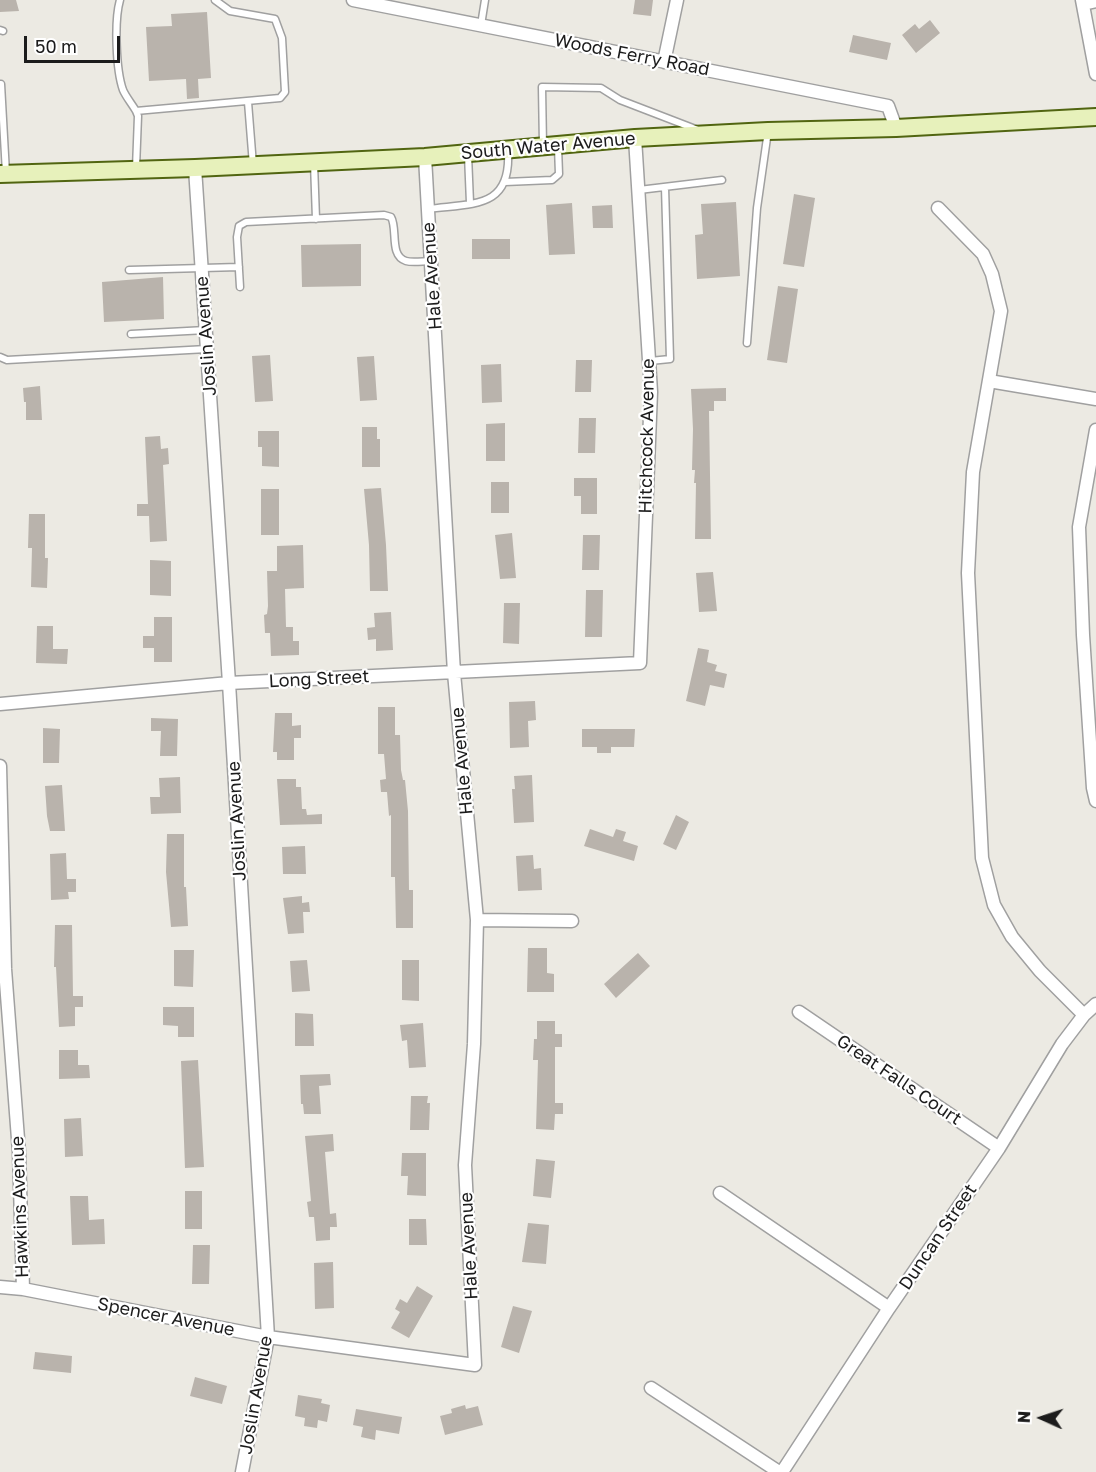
<!DOCTYPE html>
<style>
body{margin:0}
#map{position:relative;width:1096px;height:1472px;overflow:hidden;background:#eceae3;font-family:"Golos Text",sans-serif}
canvas{display:block}
.north{position:absolute;left:1012px;top:1388px;width:60px;height:60px;-webkit-text-stroke:4px #fff;paint-order:stroke;rotate:273deg;font-size:16px;font-weight:700;line-height:24px;text-align:center;color:#1c1c1c}
.north::after{content:'';display:block;margin:auto;width:21px;height:27px;background:#1c1c1c;clip-path:polygon(50% 0,100% 100%,50% 72%,0 100%)}
.scale{position:absolute;left:24px;top:36px;width:96px;height:27px;box-sizing:border-box;border:3px solid #1c1c1c;border-top:0;padding-left:8px;font-size:18px;line-height:21px;white-space:nowrap;color:#1c1c1c;-webkit-text-stroke:4px #fff;paint-order:stroke}
</style>
<div id="map">
<canvas width="1096" height="1472"></canvas>
<div class="north">N</div>
<div class="scale">50 m</div>
</div>
<script>
const ctx = document.querySelector('canvas').getContext('2d');
ctx.lineJoin = 'round';
function paint(path, color) {
  ctx.fillStyle = color;
  ctx.fill(path, 'evenodd');
}
function stroke(path, color, width, dash) {
  ctx.strokeStyle = color;
  ctx.lineWidth = width;
  ctx.lineCap = dash ? 'butt' : 'round';
  ctx.setLineDash(dash || []);
  ctx.stroke(path);
}
function write(font, color, halo, rows, align = 'center') {
  ctx.font = font + ' "Golos Text",sans-serif';
  ctx.lineWidth = 4.5;
  ctx.setLineDash([]);
  ctx.textBaseline = 'middle';
  ctx.strokeStyle = halo;
  ctx.fillStyle = color;
  for (const [text, x, y, turn = 0] of rows) {
    ctx.save();
    ctx.translate(x, y);
    ctx.rotate((+turn || 0) * Math.PI / 180);
    ctx.textAlign = isNaN(turn) ? turn : align;
    if (halo) ctx.strokeText(text, 0, 0);
    ctx.fillText(text, 0, 0);
    ctx.restore();
  }
}
paint(new Path2D(`
 M0 0H16L19 11 0 12Z
 M635 0H653L651 16 633 14Z
 M207 12 211 78 198 79 199 98 187 99 186 79 149 81 146 27 172 26 171 14Z
 M930 20 940 33 916 53 902 35 915 24 919 29Z
 M853 35 891 43 887 60 849 52Z
 M794 194 815 198 804 267 783 264Z
 M736 202 740 276 697 279 695 235 703 234 701 204Z
 M572 203 575 254 549 255 546 205Z
 M612 205 613 228H593L592 206Z
 M472 239H510V259H472Z
 M361 244V286L302 287 301 245Z
 M163 277 164 319 104 322 102 282Z
 M778 286 798 289 787 363 767 360Z
 M270 355 273 401 255 402 252 356Z
 M374 356 377 400 360 401 357 357Z
 M576 360H592L591 392H575Z
 M501 364 502 402 482 403 481 365Z
 M40 386 42 420H26V402H24L23 388Z
 M726 388V401H714V411H709L711 539H695L696 483H694L695 470H692L693 429 691 389Z
 M579 418H596L595 453H578Z
 M505 423V461H486V424Z
 M362 427H377V439H380V467H362Z
 M258 431H279V467L262 466V447H258Z
 M160 436 161 449 168 448 169 464 163 465 167 541 150 542 149 516H137V504H148L145 437Z
 M574 478H597V514H581V496H574Z
 M491 482H509V513H491Z
 M381 488 386 545 388 591H370L369 545 364 489Z
 M261 489H279V535H261Z
 M29 514H45V558H48L47 588 31 587 32 548H28Z
 M512 533 516 578 500 579 495 535Z
 M583 535H600L599 570H582Z
 M303 545 304 588 285 589 286 627H293V641H299V655L271 656 270 633H265L264 615 267 614 268 606 267 571H277V546Z
 M150 560 171 561V596L150 595Z
 M713 572 717 611 699 612 696 573Z
 M586 590H603L602 637H585Z
 M504 603H520L519 644 503 643Z
 M391 612 393 650 376 651V639L368 640 367 628 375 627 374 613Z
 M154 617H172V662H154V648H143V636H154Z
 M37 626H53V649H68L67 664 36 663Z
 M698 648 709 650 707 662 717 665 715 671 727 674 724 688 710 685 705 706 686 701Z
 M535 701 536 720 528 721 529 747 510 748 509 702Z
 M378 707H395V735H400L401 770 403 780H405L408 811 409 890H413V928H396L395 877H391V815L389 816 387 792H381L380 780 386 779 384 754H378Z
 M275 713H292V726L301 725V738H294V760H277V752H273Z
 M151 718 178 719 177 756H160L161 731H151Z
 M43 728 60 729 59 763H43Z
 M582 729H635L634 747H611V753H597V747H582Z
 M532 775 534 822 514 823 512 789H515L514 776Z
 M180 777 181 813 151 814 150 797H160L159 778Z
 M277 779H296V787H301L302 809H306L307 815 322 814V824L280 825Z
 M62 785 65 831H50L47 816 45 786Z
 M676 815 689 822 676 850 663 844Z
 M590 829 613 837 616 829 626 832 623 841 638 846 634 861 584 846Z
 M167 834H184V887H186L188 926 171 927 166 872Z
 M305 846 306 874H283L282 847Z
 M66 853 67 879H76V892H68L69 899 51 900 50 854Z
 M533 855 534 869 541 868 542 890 518 891 516 856Z
 M302 896V903L309 902 310 912H303L304 933 288 934 283 898Z
 M55 925H72L73 996H83V1007H75V1026L59 1027 56 967H54Z
 M528 948H547V973L554 974V992H527Z
 M174 950H194L193 987 174 986Z
 M638 953 650 966 616 998 604 984Z
 M307 960 310 991 292 992 290 961Z
 M402 960H419V1001L402 1000Z
 M163 1007H194V1037H178V1026L163 1025Z
 M295 1013 313 1014 314 1046H295Z
 M537 1021H555V1034H562V1047H555V1103H563V1114H555L554 1130 536 1129 538 1060H533L534 1039H537Z
 M423 1023 426 1067 409 1068 407 1040 402 1041 400 1025Z
 M59 1050H78V1065H89L90 1078 59 1079Z
 M198 1060 204 1167 185 1168 181 1061Z
 M330 1074 331 1085 319 1086 321 1114H304L303 1104H301L300 1075Z
 M411 1096H428L427 1103H430L429 1130H410Z
 M81 1118 83 1156 65 1157 64 1119Z
 M333 1134 334 1151 325 1152 330 1214 336 1213 337 1227H330V1240L316 1241 314 1217H309L307 1202 311 1201 305 1136Z
 M402 1153H426V1196L407 1195 408 1176H401Z
 M536 1159 555 1161 551 1198 533 1196Z
 M185 1191H202V1229H185Z
 M70 1196H88L89 1220 104 1219 105 1244 72 1245Z
 M409 1219H426L427 1245H409Z
 M528 1223 549 1225 546 1264 522 1262Z
 M193 1245H210L209 1284H192Z
 M333 1262 334 1308 315 1309 314 1263Z
 M417 1286 433 1296 409 1338 391 1328 400 1312 395 1309 400 1299 407 1303Z
 M513 1306 532 1311 519 1353 501 1347Z
 M35 1352 72 1356 71 1373 33 1369Z
 M195 1377 227 1386 222 1404 190 1396Z
 M298 1395 322 1399 321 1403 330 1405 327 1422 318 1420 317 1428 304 1426 305 1418 295 1416Z
 M465 1405 466 1409 478 1406 483 1425 445 1435 440 1416 452 1413 451 1409Z
 M356 1409 402 1417 399 1434 376 1430 375 1440 361 1437 363 1427 353 1425Z`), '#b9b3ac');
const lane = new Path2D(`
 M120 0C114 21 116 70 123 90 126 97 132 104 136 111
 M481 25 485 0
 M0 30 3 31
 M1 84 6 173
 M248 102 253 165
 M543 146 542 87 601 88 620 100 698 130
 M468 155 470 203
 M314 163 316 219
 M136 168 138 116 136 111 280 98 285 92 282 38 275 19 230 11 215 0
 M505 182 552 180 559 174 558 147
 M639 190 722 180
 M428 209C473 203 511 209 508 152
 M129 270 239 267
 M240 287 237 237 239 226 246 222 384 215 391 217C398 229 389 256 406 261 413 263 423 261 431 261
 M131 334 206 330
 M747 343 757 208 768 131
 M0 357 7 360 207 349
 M650 361 670 359 665 187`);
const street = new Path2D(`
 M353 0 888 106 896 128
 M1082 0 1096 74
 M1083 4 1096 1
 M664 62 677 0
 M195 168 229 683 268 1337 242 1472
 M938 208 983 254 992 274 1001 311 973 472 968 573 982 858 994 905 1012 937 1040 971 1084 1015
 M989 381 1096 399
 M1096 430 1079 527 1083 635 1093 788 1096 801
 M0 704 229 683 640 663 651 392 635 138
 M0 766 5 969 19 1152 23 1289
 M477 920 572 921
 M799 1012 999 1148
 M720 1193 889 1308
 M0 1287 23 1289 268 1337 475 1365 465 1165 474 1044 477 920 454 673 425 157
 M651 1388 779 1472
 M782 1472 889 1308 999 1148 1062 1044 1084 1015 1096 1004`);
const secondary = new Path2D(`
 M0 174 195 168 425 157 635 138 768 131 896 128 1096 117`);
stroke(lane, '#a0a0a0', 9);
stroke(street, '#a0a0a0', 15);
stroke(secondary, '#516511', 20);
stroke(lane, '#fff', 6);
stroke(street, '#fff', 12);
stroke(secondary, '#e7f1bb', 16);
write('18px', '#1c1c1c', '#fff', [
 ["Woods Ferry Road",632,55,11],
 ["South Water Avenue",548,146,-5],
 ["Hale Avenue",432,276,-94],
 ["Joslin Avenue",206,336,-94],
 ["Hitchcock Avenue",647,436,-89],
 ["Long Street",319,679,-3],
 ["Hale Avenue",462,761,-95],
 ["Joslin Avenue",237,821,-93],
 ["Great Falls Court",899,1080,34],
 ["Hawkins Avenue",20,1207,-92],
 ["Duncan Street",938,1237,-56],
 ["Hale Avenue",469,1246,-93],
 ["Spencer Avenue",166,1317,11],
 ["Joslin Avenue",256,1395,-80]
]);
</script>
